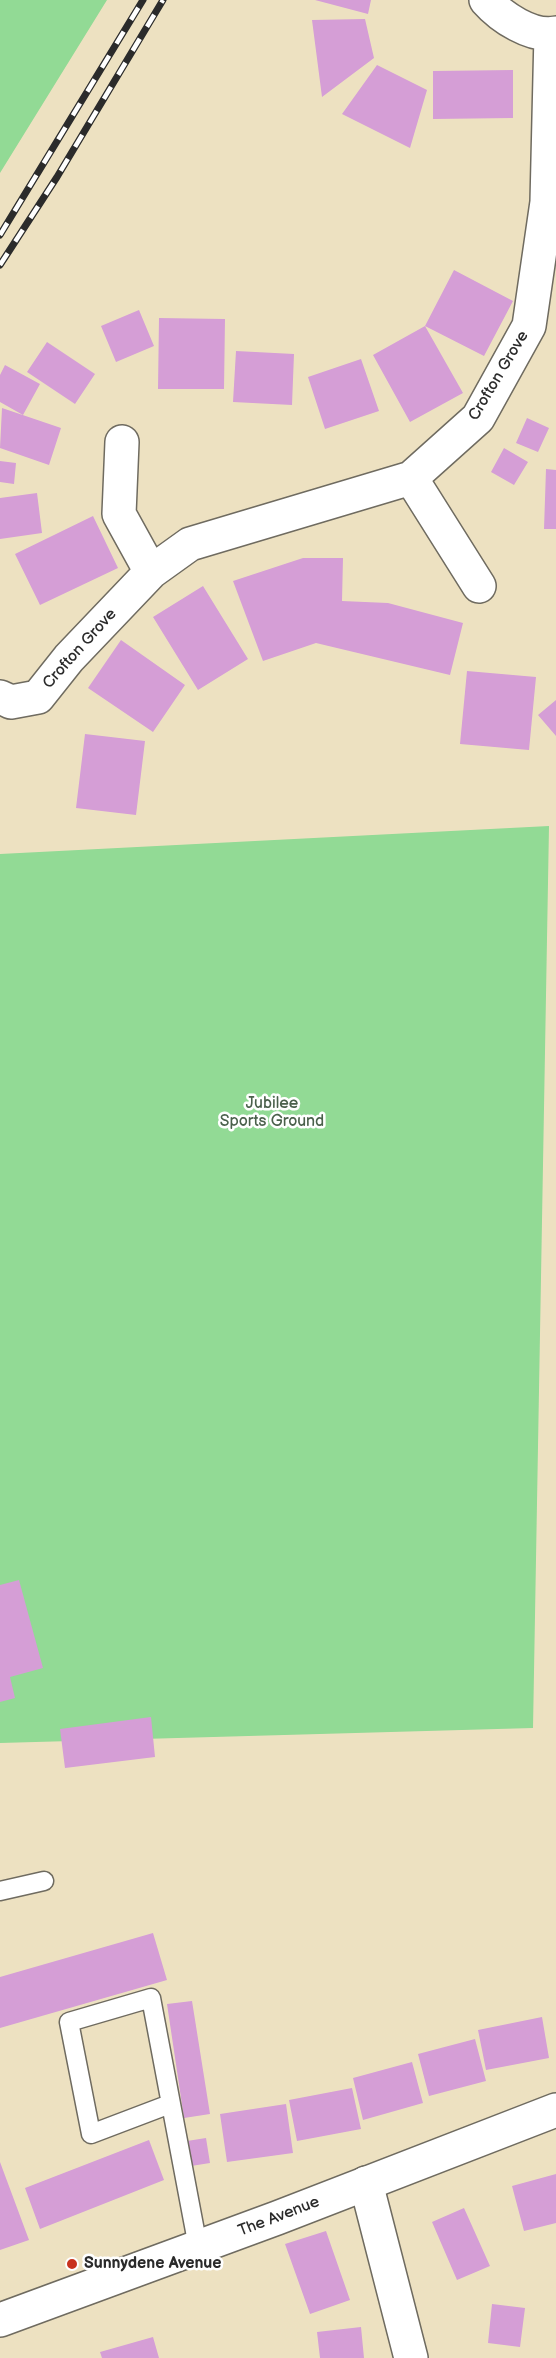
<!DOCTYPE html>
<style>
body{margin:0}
canvas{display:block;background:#ede1c1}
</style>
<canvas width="556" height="2358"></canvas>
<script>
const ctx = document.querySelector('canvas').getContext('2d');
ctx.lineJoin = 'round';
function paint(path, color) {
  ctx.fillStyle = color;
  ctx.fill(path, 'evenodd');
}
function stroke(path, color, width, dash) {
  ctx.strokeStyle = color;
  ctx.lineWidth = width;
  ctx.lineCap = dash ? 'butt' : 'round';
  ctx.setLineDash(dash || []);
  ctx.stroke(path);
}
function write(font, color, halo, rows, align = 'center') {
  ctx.font = font + ' "Balsamiq Sans",sans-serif';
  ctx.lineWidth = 5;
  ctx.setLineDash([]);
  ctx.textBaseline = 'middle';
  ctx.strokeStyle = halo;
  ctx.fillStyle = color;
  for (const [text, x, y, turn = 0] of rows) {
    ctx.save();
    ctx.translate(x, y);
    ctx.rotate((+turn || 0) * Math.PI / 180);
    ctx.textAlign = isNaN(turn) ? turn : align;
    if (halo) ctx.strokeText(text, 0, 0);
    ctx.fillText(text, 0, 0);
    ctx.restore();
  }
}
paint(new Path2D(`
 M0 0H107L0 173Z
 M549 826 533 1728 0 1743V854Z`), '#92da95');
paint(new Path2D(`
 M315 0H371L368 14Z
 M365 19 374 58 322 97 312 20Z
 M377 65 427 90 410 148 342 114Z
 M513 70V118L433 119V71Z
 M454 270 513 301 484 356 425 326 463 393 410 422 373 355 425 326Z
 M139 310 154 346 116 362 101 326Z
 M159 318 225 319 224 389H158Z
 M47 342 95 374 75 404 27 372Z
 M236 351 294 354 292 405 233 402Z
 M361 359 379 411 325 429 308 377Z
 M5 365 40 384 23 415 0 402V375Z
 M2 408 61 428 49 465 0 448Z
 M527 418 549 428 538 452 516 443Z
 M504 448 528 462 514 485 491 472Z
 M0 461 16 463 14 484 0 482Z
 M546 469 556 470V529H544Z
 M37 493 42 533 0 539V498Z
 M93 516 118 568 40 605 15 554Z
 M303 558H343L342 601 388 603 463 623 450 675 316 643 263 661 233 581Z
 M203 586 248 659 198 690 153 617Z
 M121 640 185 685 153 732 88 688Z
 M467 671 536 677 529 750 460 744Z
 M556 700V736L538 715Z
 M85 734 145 741 136 815 76 808Z
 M19 1580 43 1668 10 1677 15 1698 0 1702V1585Z
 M151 1717 155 1757 65 1768 60 1729Z
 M153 1933 167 1980 0 2028V1977Z
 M192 2001 210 2114 184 2118 167 2004Z
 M542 2017 549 2058 486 2070 478 2030Z
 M475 2039 486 2081 429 2096 418 2054Z
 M412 2062 423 2103 363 2120 353 2078Z
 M352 2088 361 2129 297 2141 289 2100Z
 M286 2104 293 2153 227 2162 220 2114Z
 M206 2138 210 2163 191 2166 187 2141Z
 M149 2140 164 2180 40 2229 25 2188Z
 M0 2162 29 2240 0 2250Z
 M556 2174V2223L524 2231 512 2186Z
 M464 2208 490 2266 457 2280 432 2222Z
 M326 2231 350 2300 310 2314 285 2244Z
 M492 2304 525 2308 520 2347 488 2343Z
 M361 2327 364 2358H320L317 2332Z
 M153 2337 159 2358H102L100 2352Z`), '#d59ed6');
const service = new Path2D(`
 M0 1891 44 1881
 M170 2104 91 2134 69 2022 151 1998 198 2247`);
const minor = new Path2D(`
 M486 0C501 17 532 38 556 33
 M122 442 119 514 151 572
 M411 478 479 586
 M0 697 11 702 38 697 69 658 151 572 190 544 411 478 478 418 529 326 547 202 551 34
 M366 2183 411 2358`);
const tertiary = new Path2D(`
 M0 2320 277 2218 556 2110`);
stroke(service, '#6f6b60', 21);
stroke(minor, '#6f6b60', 36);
stroke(tertiary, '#6f6b60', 36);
stroke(service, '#fff', 18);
stroke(minor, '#fff', 33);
stroke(tertiary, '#fff', 33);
const rail = new Path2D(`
 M0 235 143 0
 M0 265 57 177 163 0`);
stroke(rail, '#2b2b2b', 7);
stroke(rail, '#fff', 4.5, [14]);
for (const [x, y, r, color] of [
 [72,2264,6,"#c8321e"]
]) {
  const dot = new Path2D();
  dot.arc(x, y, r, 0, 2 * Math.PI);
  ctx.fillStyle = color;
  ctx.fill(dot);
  stroke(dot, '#fff', 2);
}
write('16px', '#2b2b2b', '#fff', [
 ["Crofton Grove",499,376,-59],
 ["Crofton Grove",80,649,-48],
 ["The Avenue",279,2217,-21]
]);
write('16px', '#4a604b', '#fff', [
 ["Jubilee",272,1104],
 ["Sports Ground",272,1122]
]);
write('bold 16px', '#2b2b2b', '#fff', [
 ["Sunnydene Avenue",84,2264]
], 'left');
</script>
